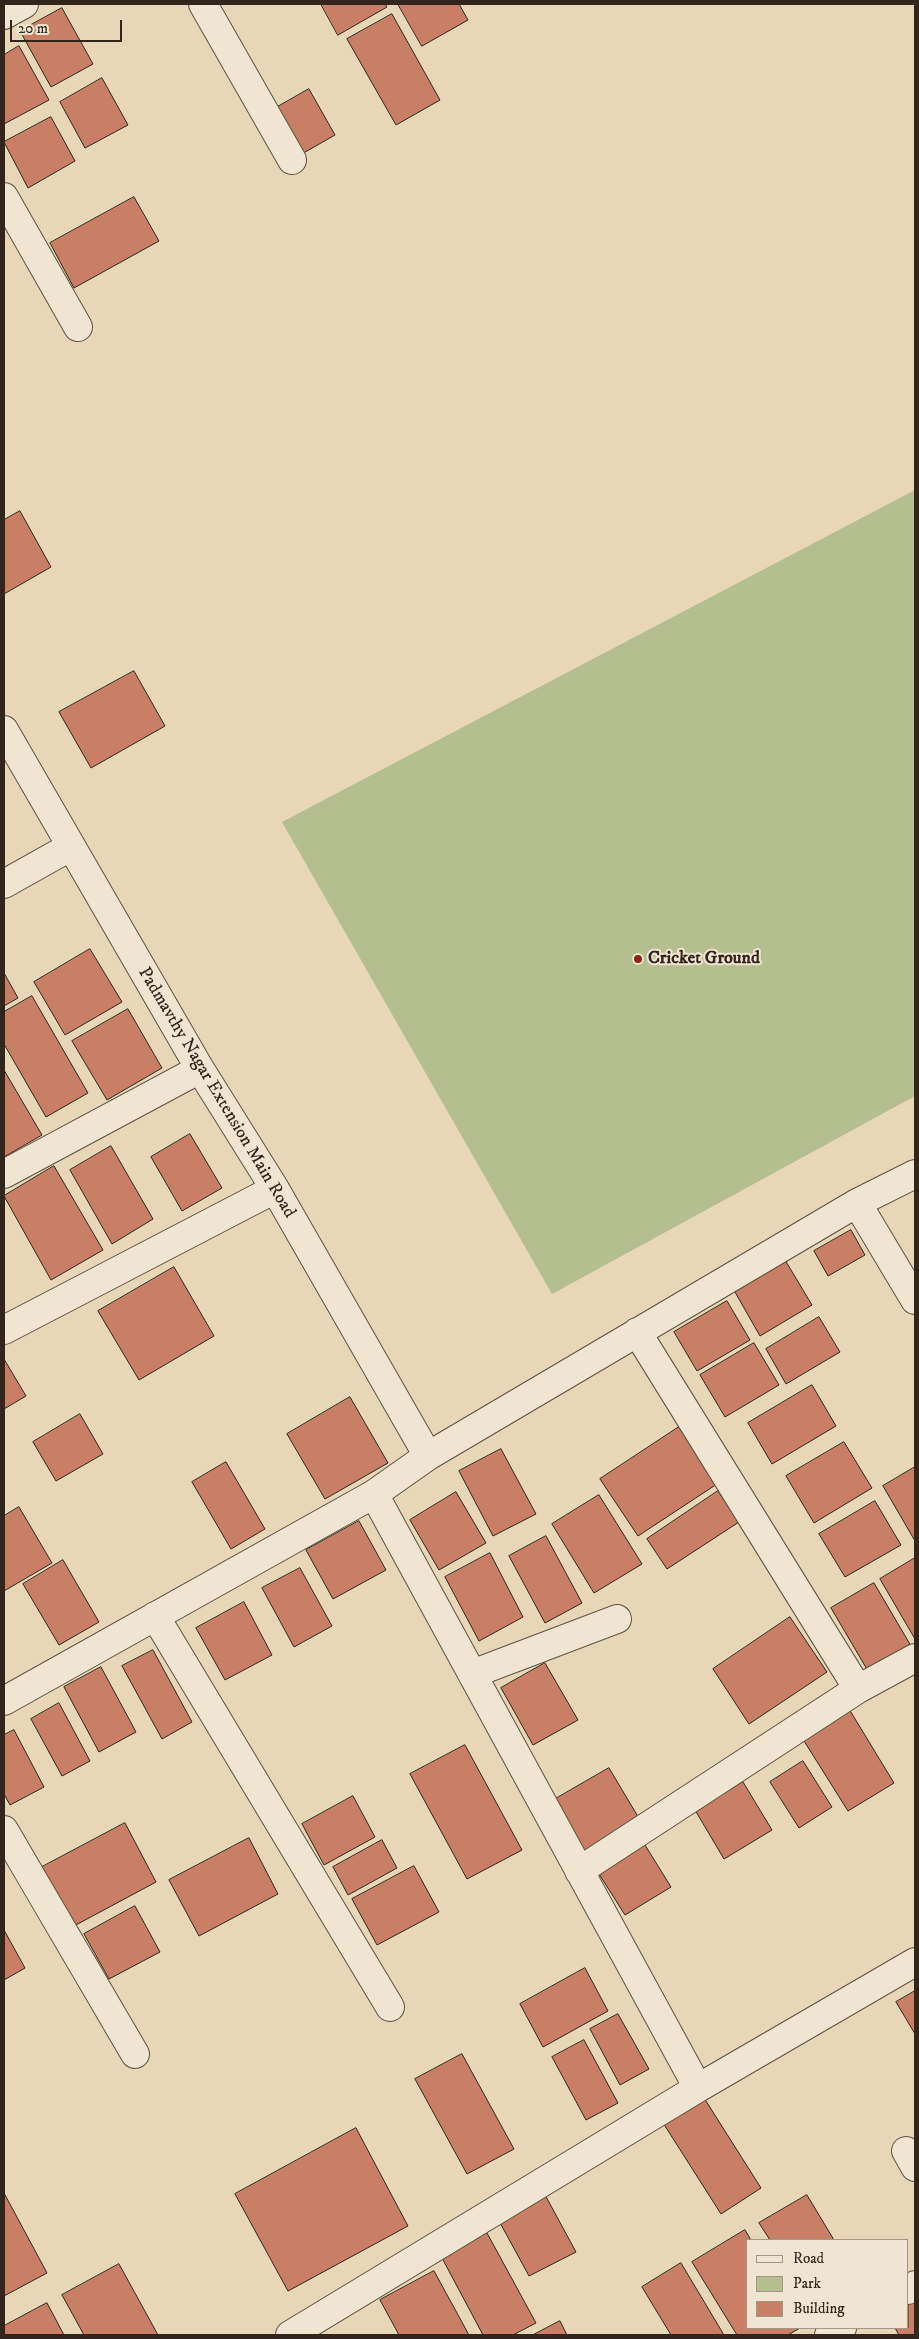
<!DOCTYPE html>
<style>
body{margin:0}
#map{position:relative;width:919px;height:2339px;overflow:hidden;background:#e7d7b7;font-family:"IM FELL DW Pica",serif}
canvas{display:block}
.frame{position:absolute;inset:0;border:5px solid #31251c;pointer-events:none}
.legend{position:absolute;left:746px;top:2239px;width:162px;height:90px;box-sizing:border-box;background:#efe5d0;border:1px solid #a39888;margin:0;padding:6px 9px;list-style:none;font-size:15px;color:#31251c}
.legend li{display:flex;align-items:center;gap:10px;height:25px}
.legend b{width:25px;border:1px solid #a39888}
.scale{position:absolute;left:10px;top:20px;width:112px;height:22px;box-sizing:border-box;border:2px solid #31251c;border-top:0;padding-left:6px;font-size:15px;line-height:18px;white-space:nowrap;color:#31251c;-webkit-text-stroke:4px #efe5d0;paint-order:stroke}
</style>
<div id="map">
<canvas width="919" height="2339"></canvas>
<div class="frame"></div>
<ul class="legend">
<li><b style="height:6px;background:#efe5d0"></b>Road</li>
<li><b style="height:14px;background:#b5be8e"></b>Park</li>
<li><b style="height:14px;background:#c87f65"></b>Building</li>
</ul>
<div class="scale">20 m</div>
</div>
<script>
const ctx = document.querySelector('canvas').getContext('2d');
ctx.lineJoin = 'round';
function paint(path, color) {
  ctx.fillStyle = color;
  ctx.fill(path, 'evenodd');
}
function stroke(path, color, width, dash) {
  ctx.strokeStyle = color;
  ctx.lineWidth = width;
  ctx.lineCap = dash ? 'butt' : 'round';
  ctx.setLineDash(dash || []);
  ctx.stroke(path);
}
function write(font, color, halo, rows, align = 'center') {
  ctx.font = font + ' "IM FELL DW Pica",serif';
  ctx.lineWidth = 4;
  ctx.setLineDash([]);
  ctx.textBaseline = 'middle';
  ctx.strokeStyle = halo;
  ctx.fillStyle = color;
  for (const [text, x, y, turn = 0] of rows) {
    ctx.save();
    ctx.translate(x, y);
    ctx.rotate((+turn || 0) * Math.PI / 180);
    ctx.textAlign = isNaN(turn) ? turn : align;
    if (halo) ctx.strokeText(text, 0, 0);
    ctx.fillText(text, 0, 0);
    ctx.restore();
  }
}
paint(new Path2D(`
 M915 490V1096L552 1294 282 822Z`), '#b5be8e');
const building = new Path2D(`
 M321 4H385L387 7 338 35Z
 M398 4H459L468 20 422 46Z
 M62 8 93 64 51 87 20 31Z
 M392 14 440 100 396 125 347 39Z
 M19 46 49 100 4 124V55Z
 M102 78 128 125 85 148 60 102Z
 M309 89 335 135 300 155 274 109Z
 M51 117 75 161 28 188 4 142Z
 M134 197 159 241 74 288 50 243Z
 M20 511 51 567 4 594V520Z
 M134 671 165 726 91 768 59 712Z
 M90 949 122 1002 65 1035 34 982Z
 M4 973 18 998 4 1006Z
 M32 996 88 1093 46 1117 4 1044V1012Z
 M128 1009 162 1068 107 1100 72 1041Z
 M4 1070 42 1135 4 1157Z
 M190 1134 222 1188 182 1211 151 1157Z
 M111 1146 153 1219 112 1244 70 1170Z
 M54 1166 103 1250 51 1280 4 1196Z
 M851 1230 865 1255 828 1276 814 1251Z
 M782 1255 812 1305 760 1336 731 1285Z
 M174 1267 214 1336 139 1380 98 1311Z
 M727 1301 750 1340 697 1371 674 1332Z
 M819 1317 840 1352 786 1384 766 1349Z
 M754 1343 779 1385 725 1417 700 1375Z
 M4 1359 26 1396 4 1409Z
 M812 1385 836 1426 772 1464 748 1423Z
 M350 1397 388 1463 325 1499 287 1434Z
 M80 1414 103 1454 56 1481 33 1442Z
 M679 1427 717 1484 638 1536 600 1479Z
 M844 1442 872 1488 814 1523 786 1476Z
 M501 1449 536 1514 493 1536 459 1471Z
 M226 1462 265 1529 231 1549 192 1482Z
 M915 1467V1541L883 1486Z
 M718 1491 739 1522 667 1569 647 1539Z
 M456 1492 486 1543 439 1570 410 1520Z
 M599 1495 642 1564 594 1593 552 1524Z
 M875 1501 901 1545 845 1577 819 1534Z
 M19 1507 52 1563 4 1591V1516Z
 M359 1521 386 1570 333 1599 306 1550Z
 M546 1536 582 1603 545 1623 509 1556Z
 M490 1553 523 1617 479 1641 445 1577Z
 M915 1558V1639L880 1579Z
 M63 1560 99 1622 59 1645 23 1584Z
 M300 1568 332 1626 294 1647 262 1588Z
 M874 1583 911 1646 868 1671 831 1608Z
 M244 1602 272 1655 225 1680 196 1628Z
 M790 1617 827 1672 749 1724 713 1669Z
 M153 1650 192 1722 162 1739 122 1666Z
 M545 1663 578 1720 533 1745 501 1688Z
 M101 1667 136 1732 99 1752 64 1687Z
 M59 1703 90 1761 62 1776 31 1719Z
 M846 1704 894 1783 848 1811 799 1733Z
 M14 1730 44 1787 10 1805 4 1794V1735Z
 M465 1745 522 1850 467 1879 410 1774Z
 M803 1761 832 1807 799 1828 770 1782Z
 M609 1768 643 1825 585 1859 552 1801Z
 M743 1782 772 1830 724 1859 695 1810Z
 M353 1796 375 1837 324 1865 302 1824Z
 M125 1823 156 1882 74 1926 42 1867Z
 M640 1837 671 1887 625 1915 594 1866Z
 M249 1838 278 1894 199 1936 169 1880Z
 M382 1840 397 1868 348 1895 333 1867Z
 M414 1866 439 1912 377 1945 352 1899Z
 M135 1906 160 1952 109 1979 84 1934Z
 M4 1930 25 1968 4 1980Z
 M585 1968 608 2011 543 2047 520 2004Z
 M915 1991V2034L896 2002Z
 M618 2014 649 2069 620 2085 590 2029Z
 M584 2040 618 2103 586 2120 552 2057Z
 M462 2054 514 2149 467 2174 415 2079Z
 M699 2090 761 2188 721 2214 658 2115Z
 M356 2128 408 2226 288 2291 235 2194Z
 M4 2193 47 2273 4 2296Z
 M544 2193 576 2252 529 2276 498 2219Z
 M807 2195 834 2240H770L759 2223Z
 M745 2230 751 2240H748V2328H800L788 2335H737L692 2262Z
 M487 2233 536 2323 513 2335H483L442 2258Z
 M681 2263 724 2335H671L642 2287Z
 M119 2264 158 2335H84L62 2295Z
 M434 2271 469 2335H399L380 2300Z
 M915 2294V2335H899L895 2328H908V2298Z
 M47 2303 64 2335H4V2326Z
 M560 2321 567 2335H533Z`);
paint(building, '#c87f65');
stroke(building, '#31251c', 1);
const minor = new Path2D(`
 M203 4 292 160
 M4 15 24 4
 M4 197 78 327
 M4 730 200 1069 275 1189 428 1456
 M4 884 70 847
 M4 1174 200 1069
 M857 1203 915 1300
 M4 1330 275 1189
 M637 1332 858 1689
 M374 1494 698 2088 915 1962
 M155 1616 390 2007
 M472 1674 617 1619
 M4 1701 374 1494 428 1456 857 1203 915 1174
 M4 1830 135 2054
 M579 1871 858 1689 915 1658
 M906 2151 915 2167
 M908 2290 915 2285
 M290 2335 698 2088
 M829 2335 842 2328`);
stroke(minor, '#5e5243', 30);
stroke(minor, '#efe5d0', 28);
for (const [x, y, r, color] of [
 [638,959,5,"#8f2418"]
]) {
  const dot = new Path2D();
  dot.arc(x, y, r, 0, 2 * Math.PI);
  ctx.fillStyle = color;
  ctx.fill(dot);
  stroke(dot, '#efe5d0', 2);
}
write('bold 18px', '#31251c', '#efe5d0', [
 ["Cricket Ground",648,959]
], 'left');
write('18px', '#31251c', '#efe5d0', [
 ["Padmavthy Nagar Extension Main Road",216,1093,59]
]);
</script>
